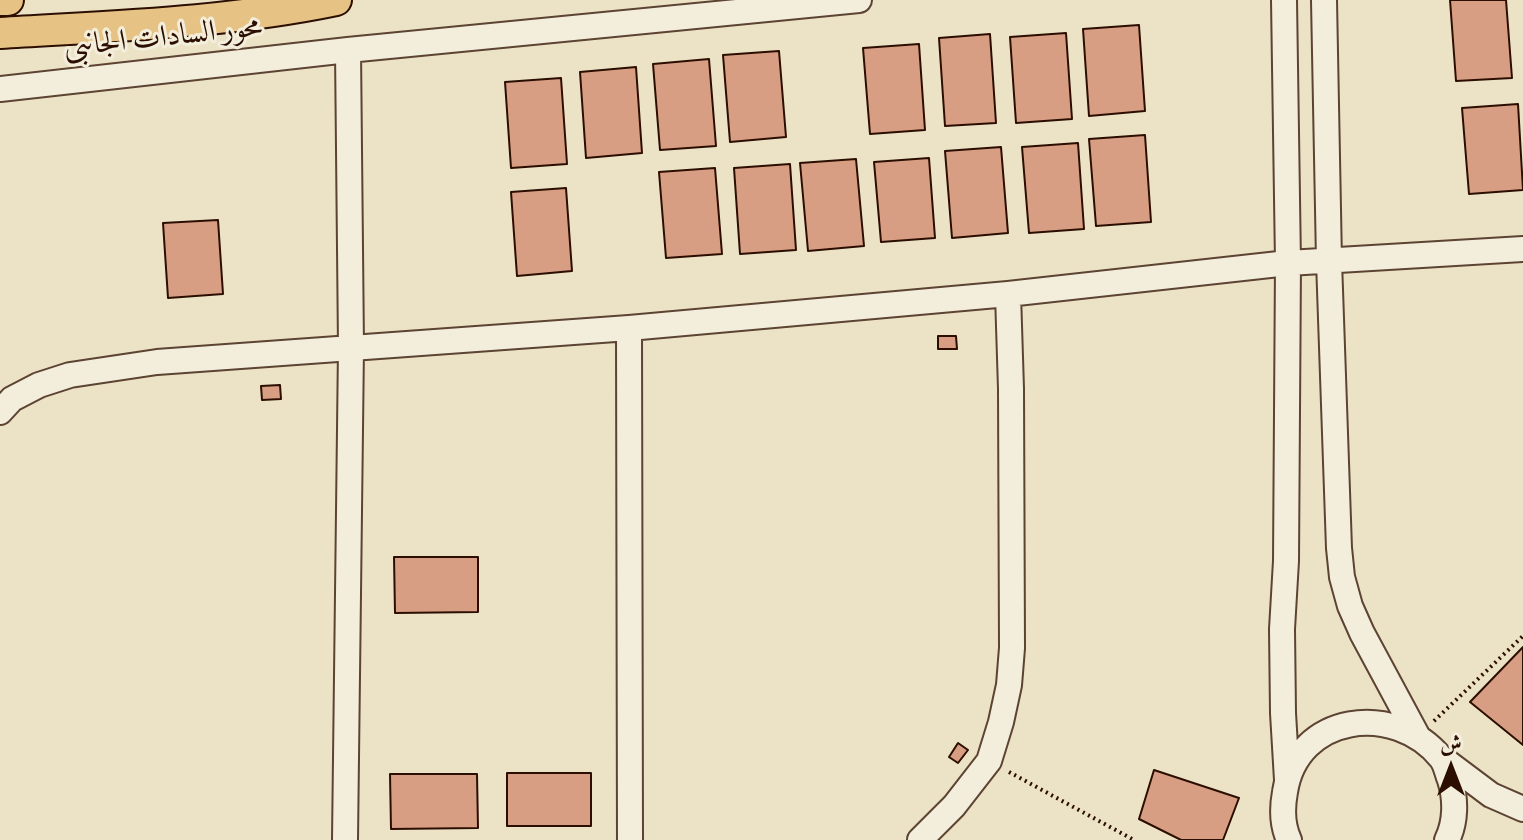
<!DOCTYPE html>
<meta charset="utf-8">
<style>
body{margin:0}
#map{position:relative;width:1523px;height:840px;overflow:hidden;background:#ece3c7;font-family:"IM FELL Double Pica",Amiri,serif}
canvas{display:block}
.north{position:absolute;left:1411px;top:728px;width:80px;height:80px;-webkit-text-stroke:6px #f3eddb;paint-order:stroke;rotate:0deg;font-size:22px;font-weight:700;line-height:32px;text-align:center;color:#2c0e01}
.north::after{content:'';display:block;margin:auto;width:28px;height:36px;background:#2c0e01;clip-path:polygon(50% 0,100% 100%,50% 72%,0 100%)}
</style>
<div id="map">
<canvas width="1523" height="840"></canvas>
<div class="north">ش</div>
</div>
<script>
const ctx = document.querySelector('canvas').getContext('2d');
ctx.lineJoin = 'round';
function paint(path, color) {
  ctx.fillStyle = color;
  ctx.fill(path, 'evenodd');
}
function stroke(path, color, width, dash) {
  ctx.strokeStyle = color;
  ctx.lineWidth = width;
  ctx.lineCap = dash ? 'butt' : 'round';
  ctx.setLineDash(dash || []);
  ctx.stroke(path);
}
function write(font, color, halo, rows, align = 'center') {
  ctx.font = font + ' "IM FELL Double Pica",Amiri,serif';
  ctx.lineWidth = 6;
  ctx.setLineDash([]);
  ctx.textBaseline = 'middle';
  ctx.strokeStyle = halo;
  ctx.fillStyle = color;
  for (const [text, x, y, turn = 0] of rows) {
    ctx.save();
    ctx.translate(x, y);
    ctx.rotate((+turn || 0) * Math.PI / 180);
    ctx.textAlign = isNaN(turn) ? turn : align;
    if (halo) ctx.strokeText(text, 0, 0);
    ctx.fillText(text, 0, 0);
    ctx.restore();
  }
}
const building = new Path2D(`
 M1450 0H1506L1512 78 1456 81Z
 M1139 25 1145 111 1089 116 1083 29Z
 M1066 33 1072 119 1016 123 1010 37Z
 M990 34 996 123 945 126 939 38Z
 M919 44 925 130 870 134 863 48Z
 M779 51 786 137 730 142 723 55Z
 M709 59 716 146 660 150 653 64Z
 M636 67 642 153 586 158 580 72Z
 M561 78 567 164 511 168 505 82Z
 M1518 104 1523 190 1469 194 1462 108Z
 M1145 135 1151 222 1096 226 1089 139Z
 M1078 143 1084 229 1029 233 1022 147Z
 M1001 147 1008 233 952 238 945 151Z
 M929 158 935 238 881 242 874 162Z
 M856 159 864 246 808 251 800 163Z
 M790 164 796 250 740 254 734 168Z
 M715 168 722 254 666 258 659 172Z
 M566 188 572 271 517 276 511 192Z
 M218 220 223 294 168 298 163 223Z
 M938 336H956L957 349H938Z
 M280 385 281 399 262 400 261 386Z
 M394 557H478V612L395 613Z
 M1523 647V745L1470 702Z
 M958 743 968 750 958 763 949 757Z
 M1154 770 1239 798 1223 840H1181L1139 819Z
 M507 773H591V826H507Z
 M390 774H477L478 828 391 829Z`);
paint(building, '#d89e83');
stroke(building, '#2c0e01', 2);
const minor = new Path2D(`
 M1284 0 1288 263 1286 561 1282 629 1283 713 1287 780
 M1324 0 1329 261 1339 548 1342 577 1350 606 1362 633 1418 737
 M0 89 348 50 859 0
 M629 328 630 840
 M0 412 12 399 39 385 70 375 157 362 629 328 1008 294 1288 263 1523 249
 M1443 759 1491 795 1523 809
 M345 840 351 347 348 50
 M920 840 954 806 989 761 1001 722 1009 685 1012 648 1011 389 1008 294
 M1289 840C1282 825 1282 808 1285 792 1297 714 1394 701 1441 758 1446 764 1447 773 1450 780 1456 799 1456 822 1447 840`);
const major = new Path2D(`
 M0 0H8
 M0 33C113 26 225 23 336 0`);
stroke(minor, '#5c4332', 28);
stroke(major, '#2c0e01', 34);
stroke(new Path2D(`
 M1434 721 1523 636
 M1009 772 1134 840`), '#2c0e01', 4, [2, 4]);
stroke(minor, '#f3eddb', 24);
stroke(major, '#e6c284', 30);
write('30px', '#2c0e01', '#f3eddb', [
 ["محور السادات الجانبى",163,39,-6]
]);
</script>
